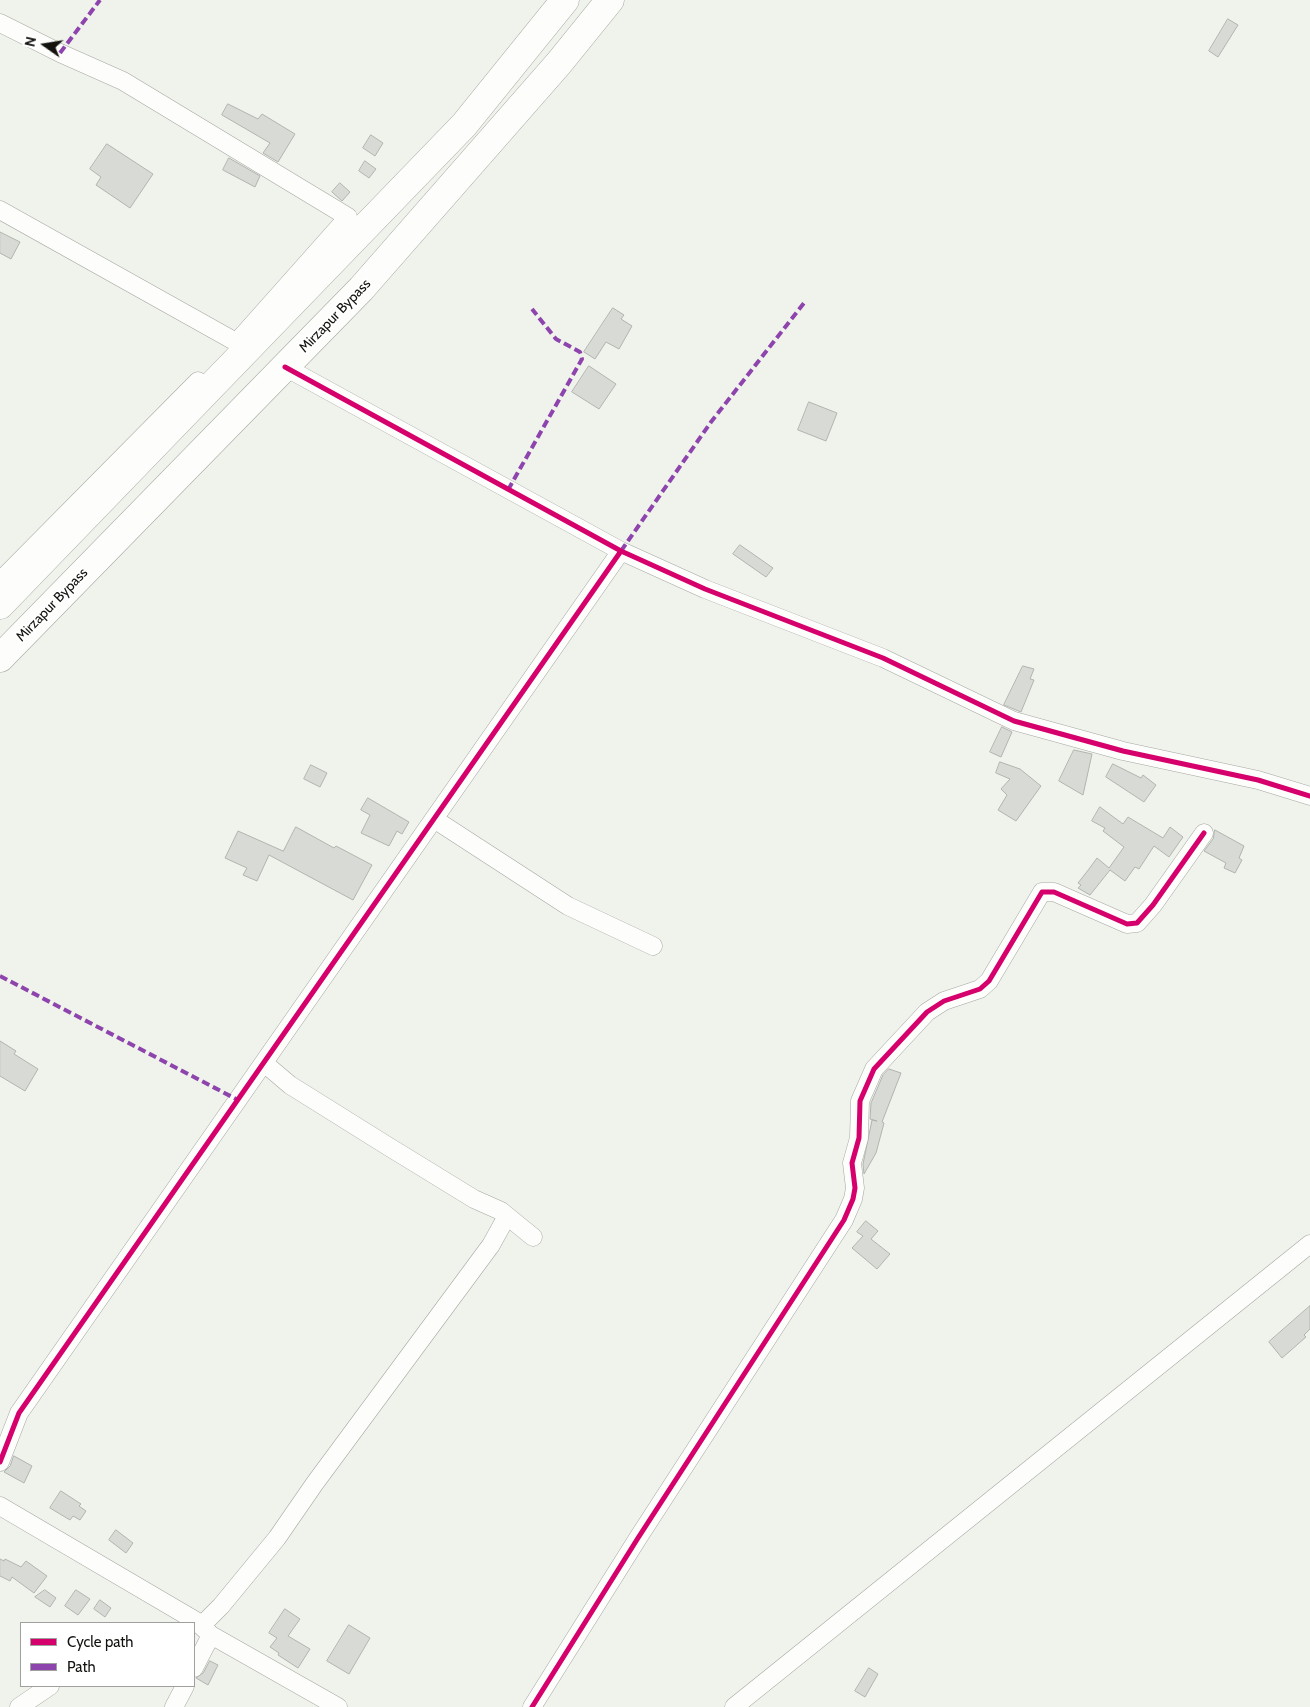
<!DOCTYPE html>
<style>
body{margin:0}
#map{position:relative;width:1310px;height:1707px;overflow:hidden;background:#f0f3ec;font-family:Cabin,sans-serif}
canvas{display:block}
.legend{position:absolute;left:20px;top:1622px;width:175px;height:65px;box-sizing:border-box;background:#fff;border:1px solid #a0a19f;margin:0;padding:6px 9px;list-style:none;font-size:15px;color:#12130f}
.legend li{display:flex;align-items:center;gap:10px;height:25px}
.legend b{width:25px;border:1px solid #a0a19f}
.north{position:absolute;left:20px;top:20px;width:50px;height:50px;-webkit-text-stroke:4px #fff;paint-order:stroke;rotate:283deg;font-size:14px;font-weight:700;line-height:20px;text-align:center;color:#12130f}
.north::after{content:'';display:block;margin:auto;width:18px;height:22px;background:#12130f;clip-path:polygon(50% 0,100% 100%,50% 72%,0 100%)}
</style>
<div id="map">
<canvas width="1310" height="1707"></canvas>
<ul class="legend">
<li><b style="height:6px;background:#d6006c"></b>Cycle path</li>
<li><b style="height:6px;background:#8e44ad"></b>Path</li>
</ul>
<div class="north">N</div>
</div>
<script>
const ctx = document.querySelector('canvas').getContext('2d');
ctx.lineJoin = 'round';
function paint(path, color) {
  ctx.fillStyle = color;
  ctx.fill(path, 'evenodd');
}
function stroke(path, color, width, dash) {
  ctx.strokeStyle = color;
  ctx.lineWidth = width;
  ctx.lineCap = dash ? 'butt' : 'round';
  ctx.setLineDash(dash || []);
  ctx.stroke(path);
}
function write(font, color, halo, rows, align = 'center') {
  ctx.font = font + ' Cabin,sans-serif';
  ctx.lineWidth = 4;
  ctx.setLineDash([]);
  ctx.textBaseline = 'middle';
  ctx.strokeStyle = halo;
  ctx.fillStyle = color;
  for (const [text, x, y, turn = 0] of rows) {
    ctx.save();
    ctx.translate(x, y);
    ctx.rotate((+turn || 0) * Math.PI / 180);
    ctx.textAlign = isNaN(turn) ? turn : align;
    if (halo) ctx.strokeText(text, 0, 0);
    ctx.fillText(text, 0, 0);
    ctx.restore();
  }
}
const building = new Path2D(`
 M1228 19 1238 25 1218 57 1209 51Z
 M228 104 258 119 262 114 295 134 278 162 263 153 270 143 222 115Z
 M371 135 383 143 375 156 363 148Z
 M107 144 153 174 130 208 96 185 101 177 90 169Z
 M229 158 260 176 255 187 223 170Z
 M365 161 376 169 369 178 359 171Z
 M340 183 350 192 342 201 332 192Z
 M0 232 20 242 11 259 0 253Z
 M613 308 624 315 621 319 632 326 619 349 606 342 595 359 584 352Z
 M589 366 616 384 599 409 572 392Z
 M809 402 837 413 826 441 798 430Z
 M740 545 773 568 766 577 733 554Z
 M1023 666 1034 669 1030 679 1034 680 1021 712 1004 705Z
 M1002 727 1012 732 1001 757 990 752Z
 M1074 750 1092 754 1083 795 1059 781Z
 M1000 762 1020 769 1041 786 1016 821 998 810 1007 795 1001 789 1010 779 996 773Z
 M1113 764 1141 778 1143 775 1156 785 1144 802 1106 777Z
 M311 765 327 773 320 787 304 779Z
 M368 798 409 822 402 834 397 831 389 846 361 833 370 815 361 810Z
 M1100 807 1123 824 1128 817 1163 838 1170 827 1183 837 1169 857 1154 846 1139 869 1135 867 1125 881 1110 870 1090 895 1078 888 1081 885 1078 883 1089 869 1097 858 1109 868 1124 847 1103 831 1105 828 1092 821Z
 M296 827 334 848 336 846 372 865 353 900 269 855 257 881 243 875 247 868 225 858 238 831 283 851Z
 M1215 830 1244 846 1239 858 1242 860 1235 873 1224 868 1226 863 1204 851 1213 839Z
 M0 1041 16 1051 14 1054 38 1069 25 1091 0 1076Z
 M889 1069 901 1073 882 1122 884 1123 876 1153 864 1174 863 1164 872 1120 877 1121 870 1119 871 1103 883 1075Z
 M866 1221 878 1231 871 1239 890 1254 877 1269 852 1248 863 1236 857 1232Z
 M1310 1306V1329L1304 1335 1306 1337 1282 1358 1269 1342Z
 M14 1456 32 1466 24 1483 4 1472 10 1466Z
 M61 1491 81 1504 79 1506 86 1511 80 1520 73 1516 70 1520 50 1508Z
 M116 1530 133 1543 126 1553 109 1540Z
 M0 1559 4 1561 5 1559 21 1567 26 1561 47 1576 34 1593 12 1577 10 1581 0 1576Z
 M45 1590 56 1598 50 1607 35 1597Z
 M76 1590 90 1599 78 1615 65 1606Z
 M100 1600 111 1608 105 1617 94 1609Z
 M285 1609 300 1619 288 1636 310 1649 298 1668 278 1655 279 1653 270 1647 277 1638 269 1633Z
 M349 1625 370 1638 349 1674 327 1661Z
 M210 1661 218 1665 208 1685 196 1678 203 1673Z
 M869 1668 878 1674 865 1697 855 1691Z`);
paint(building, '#d8dad5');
stroke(building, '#b1b4ae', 1);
const street = new Path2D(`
 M0 23 60 53 123 81 348 217 236 343
 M0 210 236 342
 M285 367 621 551 705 589 883 658 1014 721 1123 751 1258 780 1310 796
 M0 581 198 381
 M434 819 568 906 653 946
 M264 1063 290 1085 386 1145 474 1199 501 1211 533 1237
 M0 1462 19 1413 621 551
 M0 1506 196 1621 211 1635 338 1707
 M201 1626 221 1606 277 1538 315 1483 491 1245 507 1216
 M194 1668 211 1635
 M19 1707 50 1686
 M174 1707 185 1686
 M532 1707 638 1538 844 1220 853 1199 855 1188 852 1163 859 1138 860 1101 874 1069 927 1012 944 1001 980 989 989 981 1042 892H1054L1127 924 1137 923 1153 905 1204 833
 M734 1707 1310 1244`);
const highway = new Path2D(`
 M0 605 464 125 565 0
 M0 658 361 289 559 63 610 0`);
stroke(street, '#a5a7a2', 19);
stroke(highway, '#a5a7a2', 29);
stroke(street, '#fdfdfc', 18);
stroke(highway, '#fdfdfc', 28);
stroke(new Path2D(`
 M60 53 100 0
 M508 490 582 359 580 352 556 339 532 309
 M621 551 711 422 804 303
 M0 976 238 1100`), '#8e44ad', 4, [8, 4]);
stroke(new Path2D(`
 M285 367 621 551 705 589 883 658 1014 721 1123 751 1258 780 1310 796
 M0 1462 19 1413 621 551
 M532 1707 638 1538 844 1220 853 1199 855 1188 852 1163 859 1138 860 1101 874 1069 927 1012 944 1001 980 989 989 981 1042 892H1054L1127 924 1137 923 1153 905 1204 833`), '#d6006c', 5);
write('14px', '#12130f', '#fff', [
 ["Mirzapur Bypass",335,316,-46],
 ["Mirzapur Bypass",52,605,-46]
]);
</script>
